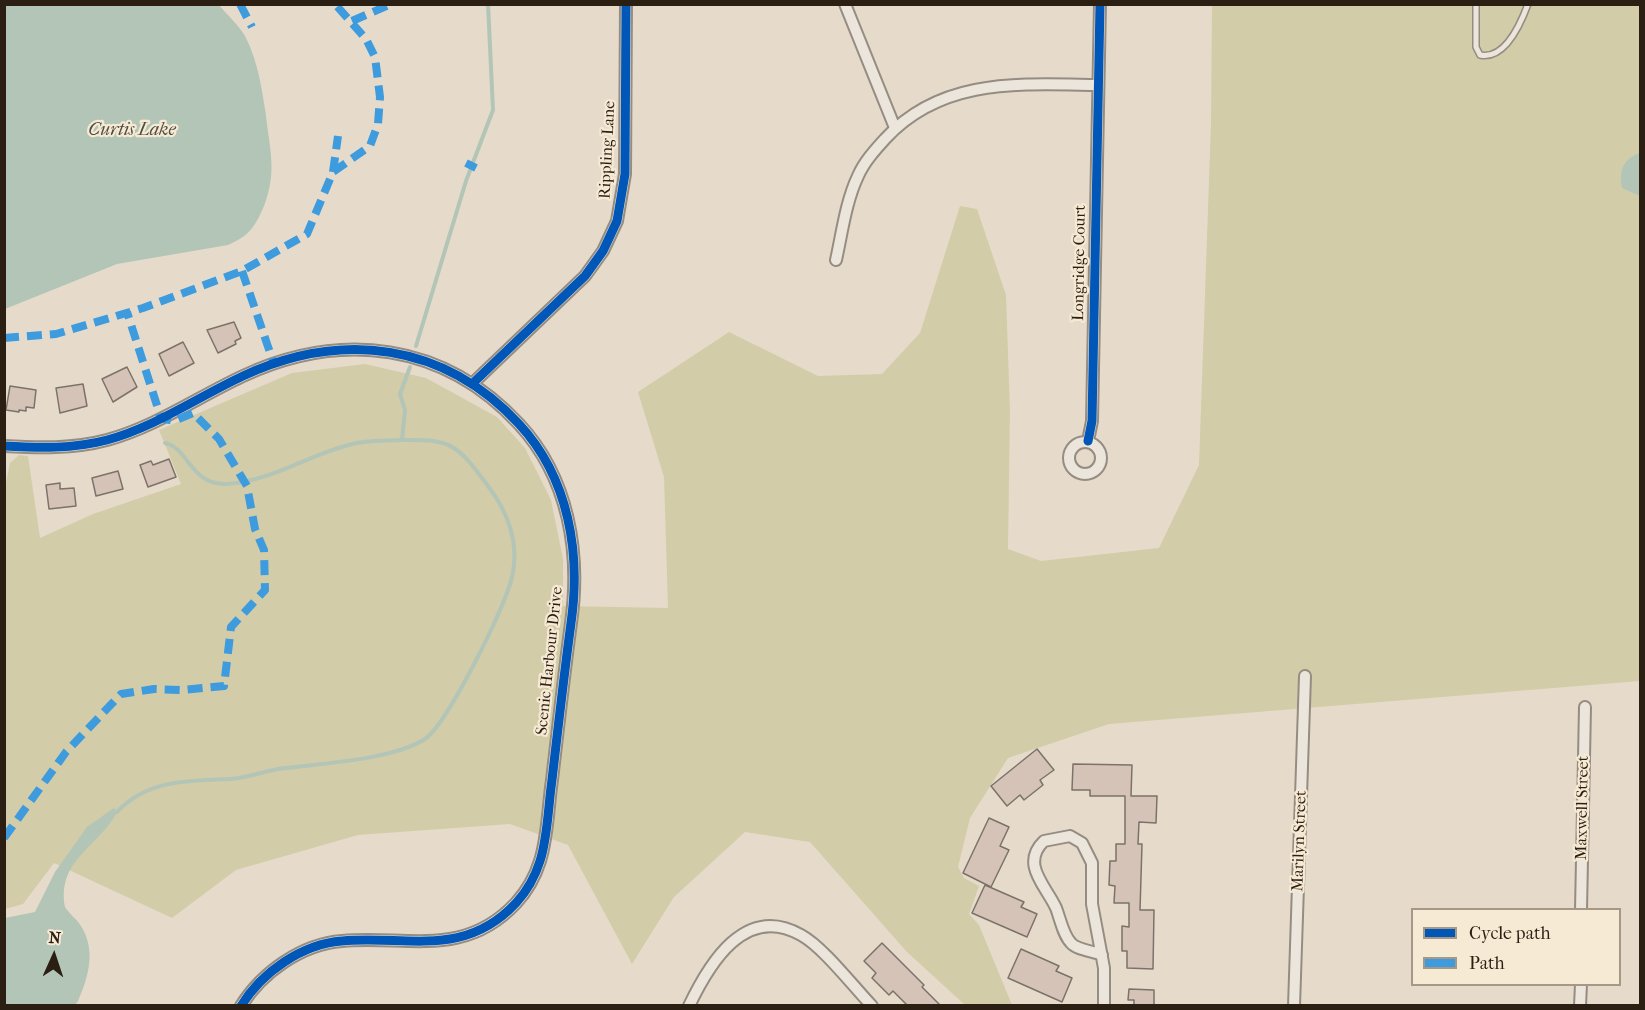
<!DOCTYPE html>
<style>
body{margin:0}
#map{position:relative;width:1645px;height:1010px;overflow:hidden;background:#e6dbca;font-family:"IM FELL French Canon",serif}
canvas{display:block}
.frame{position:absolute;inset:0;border:6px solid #2b1e12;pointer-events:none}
.legend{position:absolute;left:1411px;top:908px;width:210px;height:78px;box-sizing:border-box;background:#f7ead4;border:2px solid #a59886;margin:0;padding:8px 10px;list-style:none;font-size:18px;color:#2b1e12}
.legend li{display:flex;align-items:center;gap:12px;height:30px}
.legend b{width:30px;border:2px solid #a59886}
.north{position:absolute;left:24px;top:926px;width:60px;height:60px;-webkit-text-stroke:4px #f7ead4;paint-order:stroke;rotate:3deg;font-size:16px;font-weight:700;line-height:24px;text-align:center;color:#2b1e12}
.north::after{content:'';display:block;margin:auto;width:21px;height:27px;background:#2b1e12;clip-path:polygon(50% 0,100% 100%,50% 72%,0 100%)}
</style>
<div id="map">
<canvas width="1645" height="1010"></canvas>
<div class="frame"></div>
<ul class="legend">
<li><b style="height:8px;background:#0057b8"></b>Cycle path</li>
<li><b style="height:8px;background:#3d9bde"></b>Path</li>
</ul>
<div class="north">N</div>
</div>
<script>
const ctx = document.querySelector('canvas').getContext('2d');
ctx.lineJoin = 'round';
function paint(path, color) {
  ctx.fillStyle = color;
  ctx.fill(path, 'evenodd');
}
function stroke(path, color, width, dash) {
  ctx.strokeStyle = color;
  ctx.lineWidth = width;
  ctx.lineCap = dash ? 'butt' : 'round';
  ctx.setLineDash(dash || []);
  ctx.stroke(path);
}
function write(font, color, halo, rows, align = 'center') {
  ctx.font = font + ' "IM FELL French Canon",serif';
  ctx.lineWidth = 4.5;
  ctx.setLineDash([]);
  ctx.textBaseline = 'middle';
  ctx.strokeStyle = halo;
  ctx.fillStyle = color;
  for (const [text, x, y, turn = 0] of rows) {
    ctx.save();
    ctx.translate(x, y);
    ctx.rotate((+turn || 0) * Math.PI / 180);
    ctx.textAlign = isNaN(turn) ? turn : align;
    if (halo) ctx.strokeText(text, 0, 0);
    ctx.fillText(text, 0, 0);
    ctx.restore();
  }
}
paint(new Path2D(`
 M1212 5H1640V681L1109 724 1008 758 970 818 958 867 964 878 979 886 969 914 979 925 1012 1005H965L907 952 810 842 745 832 674 897 632 964 568 845 510 824 358 835 236 870 172 918 54 863 23 904 5 909 4 492 10 463 19 455 28 456 40 538 93 514 181 484 159 430 292 373 365 364 426 378 497 417 525 448 551 500 563 559V606L668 608 664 477 638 392 729 332 818 376 882 374 920 333 960 206 977 209 1006 295 1010 410 1008 549 1041 561 1159 548 1199 465 1211 123Z`), '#d3cca8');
paint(new Path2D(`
 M5 4 219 5C227 15 239 25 245 36 258 61 262 89 266 116 270 151 277 172 264 206 255 227 249 236 228 245L117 264 5 309Z
 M1640 153V196L1622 188C1619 170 1623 159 1640 153Z
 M114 808 117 812C99 847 57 859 65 907 70 915 77 919 81 926 96 950 89 976 78 1001L75 1005H5V918L35 912 55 872 87 827Z`), '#b2c5b6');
stroke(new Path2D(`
 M416 346 466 181 493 110 488 4
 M402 440 405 410 400 394 410 367
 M117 812C148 779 188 781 230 779 246 778 262 772 278 769 319 763 390 761 425 739 447 724 506 606 512 577 520 544 508 512 488 486 457 444 452 439 400 440 384 441 367 440 352 444 310 454 270 482 226 484 190 485 189 448 165 443`), '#b2c5b6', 4);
const building = new Path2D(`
 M234 322 241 338 235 341 236 344 218 353 207 330Z
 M183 342 194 363 169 376 159 354Z
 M127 367 137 387 113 402 102 379Z
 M83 384 87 406 60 413 56 388Z
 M10 386 36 390 34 408 26 407V411L19 410V412L6 410Z
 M169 459 176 477 148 487 140 465 151 461 153 465Z
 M118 471 123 489 96 496 92 478Z
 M60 483V489L74 488 76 506 49 509 46 485Z
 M1037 749 1054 770 1040 780 1043 785 1024 800 1020 795 1007 806 991 786Z
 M1073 764 1132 765 1131 796H1157L1156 823 1139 822 1138 844H1142L1140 910H1154L1153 969 1127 968V951H1122V926L1129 927V903H1114L1115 886 1109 885 1110 861H1116V844H1125V796H1090V790H1072Z
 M989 818 1009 827 1000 846 1009 850 991 887 963 873Z
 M985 885 1024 902 1021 907 1037 914 1027 937 972 913Z
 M882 943 924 985 922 987 940 1005H907L893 991 889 995 872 978 876 973 864 961Z
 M1021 949 1059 966 1056 971 1072 978 1062 1002 1008 978Z
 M1129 989 1154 990V1005H1134V1000H1128Z`);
paint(building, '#d5c3b8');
stroke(building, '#7b7369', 1.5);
const service = new Path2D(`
 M1476 4V47L1480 55C1505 60 1521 23 1528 4`);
const minor = new Path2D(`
 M845 4 895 128
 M836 260C842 233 846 201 858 176 864 162 875 150 885 139 942 77 1021 84 1098 85
 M472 384 585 276 603 251 617 221 625 174 626 4
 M1088 441 1092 421 1100 4
 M1069 458a16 16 0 1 1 32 0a16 16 0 1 1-32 0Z
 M4 446C39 448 73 449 107 440 155 427 198 397 243 376 342 330 444 343 519 424 569 478 581 553 571 623 564 675 558 728 552 780 548 807 548 836 540 861 535 877 527 891 516 903 464 959 406 935 342 941 302 944 262 972 241 1006
 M1581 910 1585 707
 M1102 955C1093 951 1077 950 1071 943 1063 935 1060 918 1056 908 1046 886 1020 864 1044 841L1070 836 1082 843 1092 863V904L1104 968V1006
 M689 1006C709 964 745 903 801 935 823 947 853 986 872 1006
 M1294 1006 1305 676
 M1580 1006 1581 984`);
stroke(service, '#958d82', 8);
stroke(minor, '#958d82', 14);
stroke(service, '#ebe5dc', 5);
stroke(minor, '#ebe5dc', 10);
stroke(new Path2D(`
 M240 4 252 27
 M352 21 391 4
 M466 163 476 168
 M333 172 338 136
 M242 271 274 364
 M4 338 56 334 143 308 242 271 307 234 333 172 370 146 378 124 380 97 375 57 366 39 335 4
 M4 838 66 752 121 694 154 689 182 690 224 686 231 627 265 590 264 550 255 529 247 486 219 439 193 413 174 421 161 418 127 312`), '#3d9bde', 8, [15, 8]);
stroke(new Path2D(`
 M472 384 585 276 603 251 617 221 625 174 626 4
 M1088 441 1092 421 1100 4
 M4 446C39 448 73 449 107 440 155 427 198 397 243 376 342 330 444 343 519 424 569 478 581 553 571 623 564 675 558 728 552 780 548 807 548 836 540 861 535 877 527 891 516 903 464 959 406 935 342 941 302 944 262 972 241 1006`), '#0057b8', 9);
write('16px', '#2b1e12', '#f7ead4', [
 ["Rippling Lane",608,150,-87],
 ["Longridge Court",1080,263,-89],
 ["Scenic Harbour Drive",550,661,-84],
 ["Maxwell Street",1583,808,-89],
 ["Marilyn Street",1300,841,-88]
]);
write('italic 18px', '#4d4d40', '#f7ead4', [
 ["Curtis Lake",132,131]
]);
</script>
